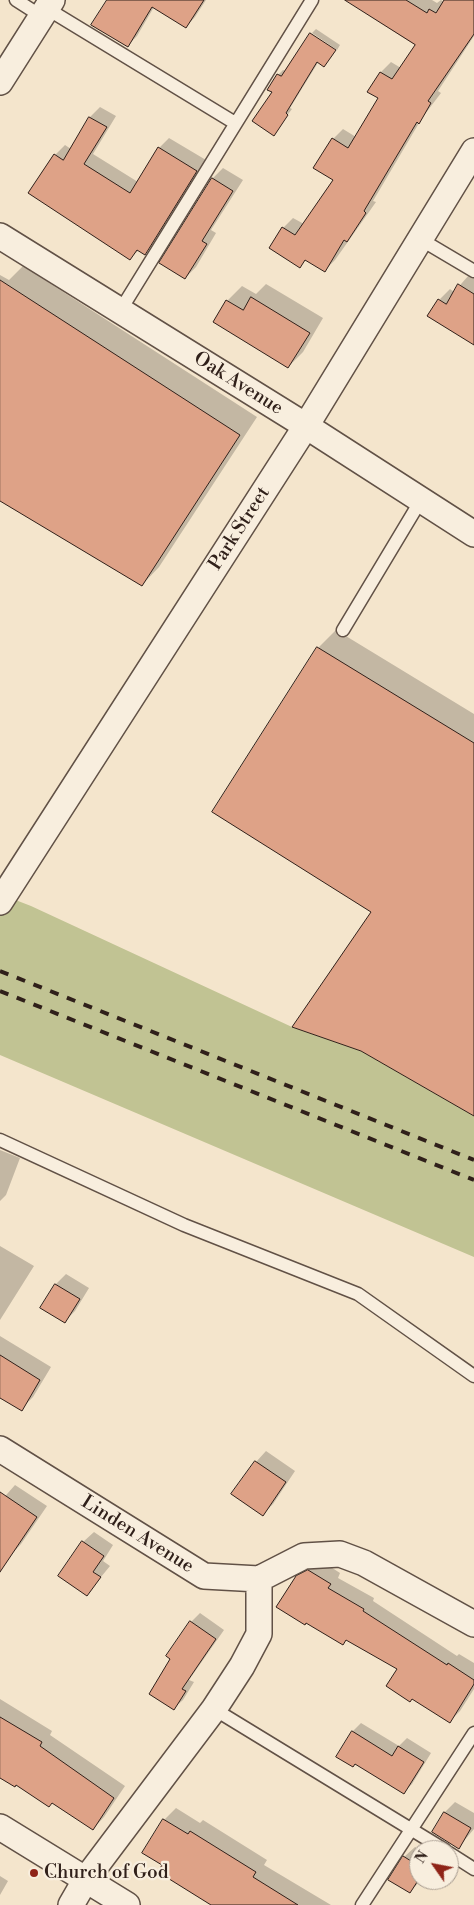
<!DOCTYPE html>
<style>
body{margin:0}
#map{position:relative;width:474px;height:1905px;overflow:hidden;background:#f4e5cc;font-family:"Libre Bodoni",serif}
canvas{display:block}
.north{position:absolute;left:409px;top:1840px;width:50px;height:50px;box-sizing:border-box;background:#f8eede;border:1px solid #a89c90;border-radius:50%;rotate:303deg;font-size:14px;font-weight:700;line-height:20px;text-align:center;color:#30201a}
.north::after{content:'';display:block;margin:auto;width:18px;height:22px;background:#8f2418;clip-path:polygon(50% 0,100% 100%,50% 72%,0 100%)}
</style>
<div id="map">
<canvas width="474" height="1905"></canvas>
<div class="north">N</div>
</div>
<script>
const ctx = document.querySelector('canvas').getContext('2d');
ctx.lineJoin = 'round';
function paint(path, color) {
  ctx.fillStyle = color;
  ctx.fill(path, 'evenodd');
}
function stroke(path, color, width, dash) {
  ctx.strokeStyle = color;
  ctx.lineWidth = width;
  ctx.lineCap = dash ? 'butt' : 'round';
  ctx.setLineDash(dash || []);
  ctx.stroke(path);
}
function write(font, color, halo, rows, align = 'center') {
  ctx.font = font + ' "Libre Bodoni",serif';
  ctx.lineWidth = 4.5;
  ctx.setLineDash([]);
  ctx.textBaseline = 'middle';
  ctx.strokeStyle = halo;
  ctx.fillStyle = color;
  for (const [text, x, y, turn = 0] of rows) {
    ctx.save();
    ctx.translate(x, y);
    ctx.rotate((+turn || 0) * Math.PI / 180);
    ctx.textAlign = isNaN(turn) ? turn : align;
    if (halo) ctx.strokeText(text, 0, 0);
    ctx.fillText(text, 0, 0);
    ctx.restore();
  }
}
paint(new Path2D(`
 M0 894 31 906 292 1027 361 1051 474 1116V1257L0 1055Z`), '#c1c393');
paint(new Path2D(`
 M109 0H206L195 17 186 27 154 7 137 36 127 46Z
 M346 0H432L437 3 441 0 444 2 445 0H474V36L438 91 441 93 422 118 373 201 376 202 335 260 325 270 307 259 300 266 283 228 293 218 304 224 334 180 333 139 343 129 356 137 379 98 369 92 381 72 391 62 401 68 417 45Z
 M316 29 340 45 337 50 312 33Z
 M310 35 335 52 324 65 319 61 290 108 292 109 273 134V92L278 75 283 70 286 71Z
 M100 107 116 116 93 154 138 182 159 148 169 138 206 160 155 243 145 253 139 250 130 258 55 155 65 145 71 149 90 117Z
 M223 168 243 180 211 230 216 233 196 267 185 278 161 263 213 178Z
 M23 266 257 417 159 567 142 585 0 499V275L9 280Z
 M469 275 474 278V336L429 316 439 300 450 289 454 292Z
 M266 284 323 318 303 352 288 367 215 322 227 301 242 286 256 294Z
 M336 630 474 714V1115L372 911 214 811 318 648Z
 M0 1150 20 1158 6 1195 0 1201Z
 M0 1246 34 1266 0 1320Z
 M66 1274 89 1288 75 1311 64 1322 42 1308 56 1284Z
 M0 1336 51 1367 33 1397 21 1409 0 1396Z
 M266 1451 295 1471 273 1504 263 1514 256 1462Z
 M15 1485 47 1506 21 1544 11 1555 0 1548V1502Z
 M94 1532 113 1545 103 1561 110 1566 87 1594 83 1542Z
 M320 1560 340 1573 338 1578 374 1598 373 1601 457 1656 459 1654 474 1663V1689L460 1711 450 1721 399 1669 348 1639 343 1643 297 1577 308 1566Z
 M200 1613 224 1630 189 1680 194 1682 183 1700 174 1708 171 1658 191 1622Z
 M0 1699 52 1731 50 1735 125 1786 104 1817 93 1829 53 1802 0 1776Z
 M361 1723 399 1746 407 1738 431 1753 412 1784 404 1792 356 1763 338 1756 353 1731Z
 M455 1802 474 1813V1829L458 1848 433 1832 445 1812Z
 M176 1808 200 1823 203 1820 267 1860 264 1865 331 1905H213L164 1865V1820Z
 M415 1847 420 1850 419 1880H421L410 1892 404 1857Z
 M0 1876 8 1881 0 1895Z`), '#0003');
const building = new Path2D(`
 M107 0H204L186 28 152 7 128 47 91 25Z
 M345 0H406L427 13 429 9 436 13 444 0H474V34L428 101 431 103 419 124 417 122 364 211 366 213 347 242 344 240 325 272 305 260 300 268 269 248 282 227 295 235 333 180 313 168 332 138 348 148 378 98 367 92 380 72 392 79 415 45Z
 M310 33 336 50 324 67 317 62 286 113 288 115 274 136 252 121 272 92 267 90 277 74 281 76Z
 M89 117 107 127 84 164 130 193 158 147 197 171 145 255 137 250 130 260 28 193 54 154 63 160Z
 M212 178 233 191 202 241 207 244 185 279 159 263Z
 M0 280 240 435 142 586 0 501Z
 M458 284 474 294V345L427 316 438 299 446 304Z
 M251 297 310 333 288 368 213 322 226 300 243 310Z
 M317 647 474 743V1116L361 1051 292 1027 371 912 212 812Z
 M55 1284 80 1299 65 1323 40 1308Z
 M0 1355 40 1380 22 1411 0 1398Z
 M255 1461 286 1482 263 1516 231 1494Z
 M0 1492 37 1517 0 1572Z
 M82 1541 104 1556 93 1572 101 1577 87 1596 58 1576Z
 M308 1570 331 1584 328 1588 364 1609 363 1611 447 1665 448 1663 474 1680V1684L450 1723 412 1699 410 1702 386 1686 397 1669 346 1640 343 1645 306 1623 305 1625 276 1607 296 1576Z
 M190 1621 216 1639 182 1689 186 1691 174 1710 149 1694 170 1659 166 1656Z
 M0 1717 42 1742 40 1746 114 1798 93 1830 52 1803 49 1807 16 1785 15 1787 0 1778Z
 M352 1731 392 1756 398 1746 424 1762 404 1794 355 1764 353 1767 336 1757Z
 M444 1812 471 1828 459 1849 432 1832Z
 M163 1819 188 1834 190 1831 256 1872 253 1877 298 1905H211L158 1872 162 1865 142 1853Z
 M403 1856 419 1866V1879L410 1893 388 1880Z`);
paint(building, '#dea287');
stroke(building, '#30201a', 1);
const lane = new Path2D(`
 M16 0 41 16
 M46 8 235 123
 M420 239 474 271
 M120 311 312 0
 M343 630 421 500
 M0 1140 184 1225 358 1294 474 1376
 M214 1709 445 1850
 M449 1853 474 1869
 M362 1905 474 1733`);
const street = new Path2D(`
 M0 82 52 0
 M0 236 306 426 474 534
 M0 902 306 426 474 151
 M0 1449 204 1576 259 1579 304 1556 340 1554 364 1563 474 1624
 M0 1827 127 1905
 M71 1905 86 1879 214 1709 242 1666 259 1634V1579`);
stroke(lane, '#615146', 15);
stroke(street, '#615146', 28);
stroke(lane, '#f8eede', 12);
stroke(street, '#f8eede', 25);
stroke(new Path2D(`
 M0 971 474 1160
 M0 991 474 1180`), '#30201a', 4, [9, 9]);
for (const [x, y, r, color] of [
 [34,1873,5,"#8f2418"]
]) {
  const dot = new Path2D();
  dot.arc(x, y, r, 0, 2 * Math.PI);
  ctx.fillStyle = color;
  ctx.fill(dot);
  stroke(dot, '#f8eede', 2);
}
write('19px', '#30201a', '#f8eede', [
 ["Oak Avenue",238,384,32],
 ["Park Street",240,529,-57],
 ["Linden Avenue",137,1535,32]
]);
write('19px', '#30201a', '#f8eede', [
 ["Church of God",44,1873]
], 'left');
</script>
